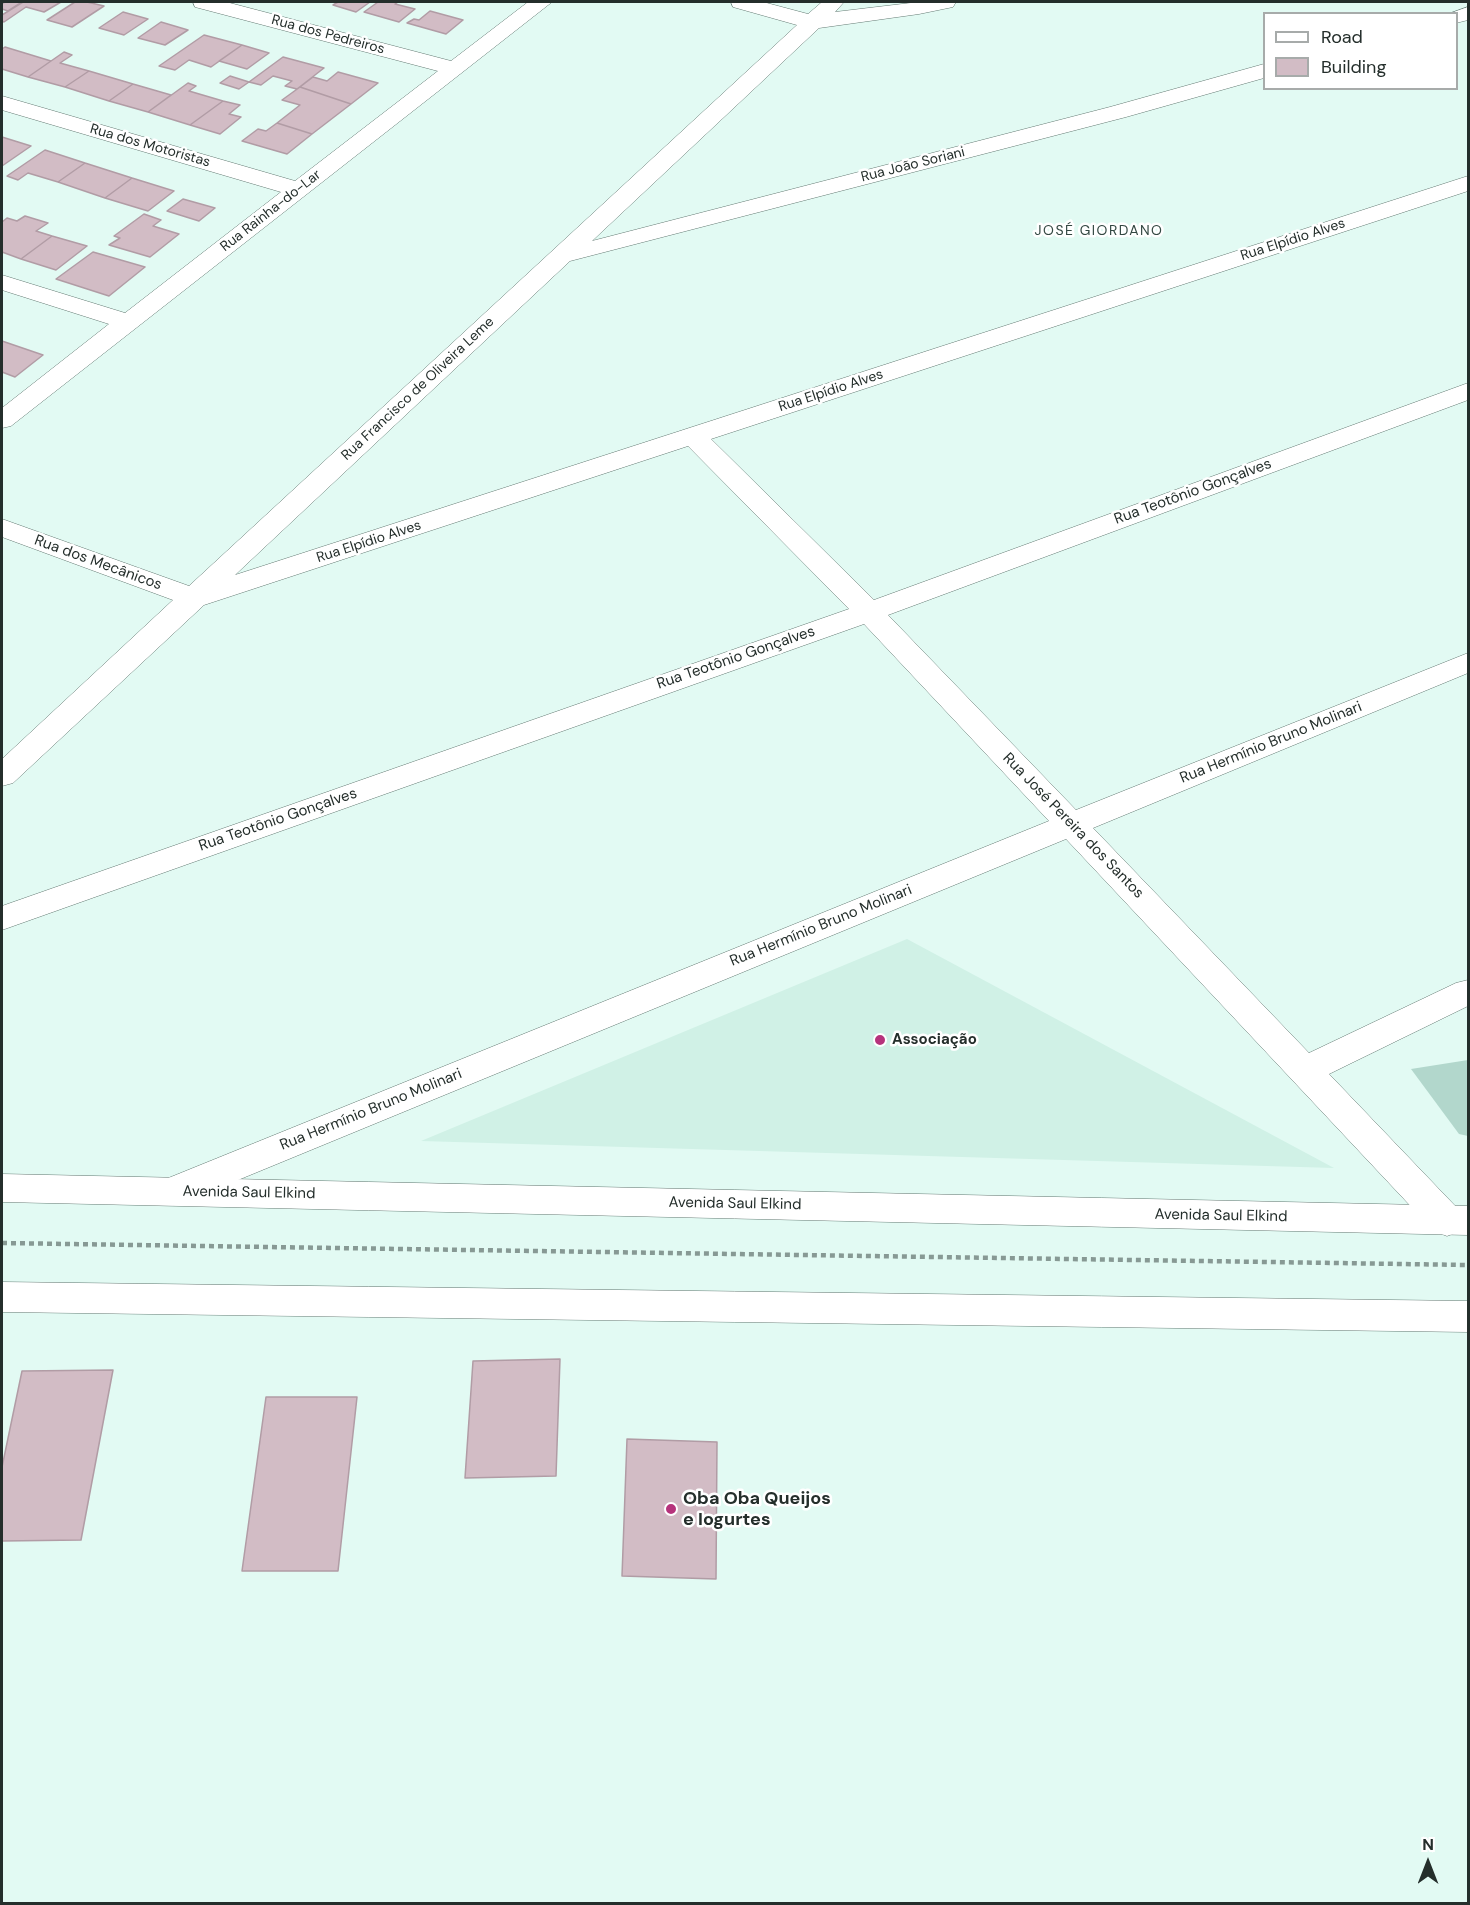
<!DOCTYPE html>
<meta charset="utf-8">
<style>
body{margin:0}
#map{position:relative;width:1470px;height:1905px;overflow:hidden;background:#e2faf3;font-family:"DM Sans",sans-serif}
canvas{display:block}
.frame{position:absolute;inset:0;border:3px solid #242e2b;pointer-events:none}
.legend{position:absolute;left:1263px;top:12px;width:195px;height:78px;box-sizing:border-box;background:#fff;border:2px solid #a7abaa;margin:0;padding:8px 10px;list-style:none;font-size:18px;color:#242e2b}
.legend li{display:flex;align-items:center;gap:12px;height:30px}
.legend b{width:30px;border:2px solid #a7abaa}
.north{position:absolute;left:1398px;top:1833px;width:60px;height:60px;-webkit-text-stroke:4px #fff;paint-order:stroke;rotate:0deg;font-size:16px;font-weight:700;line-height:24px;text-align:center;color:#242e2b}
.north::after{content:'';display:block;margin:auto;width:21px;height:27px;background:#242e2b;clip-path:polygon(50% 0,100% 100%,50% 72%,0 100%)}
</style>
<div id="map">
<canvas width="1470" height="1905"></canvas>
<div class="frame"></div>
<ul class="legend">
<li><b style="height:8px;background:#fff"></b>Road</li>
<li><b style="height:16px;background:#d2bcc5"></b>Building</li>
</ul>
<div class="north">N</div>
</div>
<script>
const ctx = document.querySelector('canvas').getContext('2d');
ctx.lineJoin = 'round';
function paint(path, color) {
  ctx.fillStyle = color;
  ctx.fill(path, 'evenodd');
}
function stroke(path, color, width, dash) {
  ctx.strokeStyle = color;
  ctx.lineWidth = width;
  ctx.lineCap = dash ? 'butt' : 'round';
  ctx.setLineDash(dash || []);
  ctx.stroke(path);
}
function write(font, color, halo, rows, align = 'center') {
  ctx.font = font + ' "DM Sans",sans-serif';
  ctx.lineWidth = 5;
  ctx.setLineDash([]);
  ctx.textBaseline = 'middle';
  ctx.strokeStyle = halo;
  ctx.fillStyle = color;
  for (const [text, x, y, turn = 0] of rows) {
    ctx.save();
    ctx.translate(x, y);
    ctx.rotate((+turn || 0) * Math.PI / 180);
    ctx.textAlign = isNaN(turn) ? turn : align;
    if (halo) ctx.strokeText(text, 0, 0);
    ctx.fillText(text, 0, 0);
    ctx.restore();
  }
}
paint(new Path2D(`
 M907 939 1334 1168 421 1141Z`), '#d0f1e6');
paint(new Path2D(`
 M1468 1060V1136L1459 1134 1411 1069Z`), '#b2d7cc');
const building = new Path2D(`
 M5 2H22L8 11 2 9V4Z
 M23 2H61L44 12 26 7 4 22 2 21V15Z
 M75 2H87L104 6 72 27 47 20Z
 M338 2H370L356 12 333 5Z
 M378 2H398L395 4 415 9 399 22 364 12Z
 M430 11 463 20 446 34 407 23 414 19 419 20Z
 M123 12 148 19 124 35 99 28Z
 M161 22 188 30 165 45 138 38Z
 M204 35 242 45 211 67 189 60 175 70 159 66Z
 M242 45 269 53 247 69 219 61Z
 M5 47 51 61 28 77 2 69V49Z
 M64 52 72 55 60 63 89 71 65 87 28 77Z
 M283 57 324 68 297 89 285 86 292 81 273 76 261 85 249 82Z
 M89 71 133 84 109 101 65 87Z
 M338 72 378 83 351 104 300 87 313 77 327 81Z
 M230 76 249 82 239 89 220 83Z
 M188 83 196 86 189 91 223 101 190 125 148 112Z
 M133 84 171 95 148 112 109 101Z
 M300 87 351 104 312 134 277 123 300 105 282 100Z
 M223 101 240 105 229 114 241 117 220 134 190 125Z
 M277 123 312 134 287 154 242 141 258 129 266 131Z
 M2 137 31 146 2 166Z
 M45 150 85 163 58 182 28 173 18 180 7 176Z
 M85 163 132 178 105 198 58 182Z
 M132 178 174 191 148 211 105 198Z
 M183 199 215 208 199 221 167 211Z
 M144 214 161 220 153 226 179 234 150 257 109 245 120 238 114 236Z
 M25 216 48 223 36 231 52 236 21 259 2 252V222L7 218 17 221Z
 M52 236 87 246 56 270 21 259Z
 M93 252 145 267 109 296 56 279Z
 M2 341 43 355 15 377 2 372Z
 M560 1359 556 1476 465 1478 473 1361Z
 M113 1370 81 1540 2 1541V1467L22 1371Z
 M266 1397H357L338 1571H242Z
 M627 1439 717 1442 716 1579 622 1576Z`);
paint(building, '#d2bcc5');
stroke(building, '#b19ca5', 1.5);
const minor = new Path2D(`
 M193 2H226L451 61 528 2H552L11 426 2 428V408L109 324 2 290V275L125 313 281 192 2 110V96L295 181 438 71 195 7Z
 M731 2H763L808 14 822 2H844L835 12 919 2H956L953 7 919 14 819 28 592 241 1110 107 1264 64V78L1126 117 570 261 235 575 1468 176V191L711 439 874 600 1468 383V400L888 615 1076 810 1468 653V673L1093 828 1309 1053 1456 983 1468 980V1006L1329 1074 1460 1211 1465 1221 1460 1231 1447 1236 1434 1231 1066 839 187 1201 174 1205 161 1201 156 1191 161 1181 1049 821 864 624 2 930V906L849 609 688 446 204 605 13 783 2 786V759L173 600 2 537V519L189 586 797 25 733 7Z
 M1468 7V20L1456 23V14H1448Z`);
const secondary = new Path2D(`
 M2 1174 1468 1206V1235L2 1202Z
 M2 1282 1468 1301V1332L2 1312Z`);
stroke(minor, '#647a73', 1);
stroke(secondary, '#647a73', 1);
stroke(new Path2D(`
 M2 1243 1468 1265`), '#879994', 4.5, [5, 4]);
paint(minor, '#fff');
paint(secondary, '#fff');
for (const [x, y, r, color] of [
 [880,1040,6,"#b6337c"],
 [671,1509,6,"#b6337c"]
]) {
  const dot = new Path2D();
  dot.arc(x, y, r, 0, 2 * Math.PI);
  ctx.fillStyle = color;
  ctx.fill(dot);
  stroke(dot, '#fff', 2);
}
write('14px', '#242e2b', '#fff', [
 ["Rua dos Pedreiros",328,35,15],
 ["Rua dos Motoristas",150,146,16],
 ["Rua João Soriani",913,165,-14],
 ["Rua Rainha-do-Lar",271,211,-38],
 ["Rua Elpídio Alves",1293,240,-18],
 ["Rua Francisco de Oliveira Leme",418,389,-43],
 ["Rua Elpídio Alves",831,391,-18],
 ["Rua Elpídio Alves",369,542,-18]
]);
ctx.letterSpacing = '1.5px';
write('14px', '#334842', '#fff', [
 ["JOSÉ GIORDANO",1099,231]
]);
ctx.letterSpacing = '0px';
write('15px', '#242e2b', '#fff', [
 ["Rua Teotônio Gonçalves",1193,492,-20],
 ["Rua dos Mecânicos",98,563,20],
 ["Rua Teotônio Gonçalves",736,658,-19],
 ["Rua Hermínio Bruno Molinari",1271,743,-22],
 ["Rua Teotônio Gonçalves",278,820,-19],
 ["Rua José Pereira dos Santos",1073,826,46],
 ["Rua Hermínio Bruno Molinari",821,926,-22],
 ["Rua Hermínio Bruno Molinari",371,1110,-22],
 ["Avenida Saul Elkind",249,1193,1],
 ["Avenida Saul Elkind",735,1204,1],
 ["Avenida Saul Elkind",1221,1216,1]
]);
write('bold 15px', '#242e2b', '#fff', [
 ["Associação",892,1040]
], 'left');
write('bold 18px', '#242e2b', '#fff', [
 ["Oba Oba Queijos",683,1499],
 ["e Iogurtes",683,1520]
], 'left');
</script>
